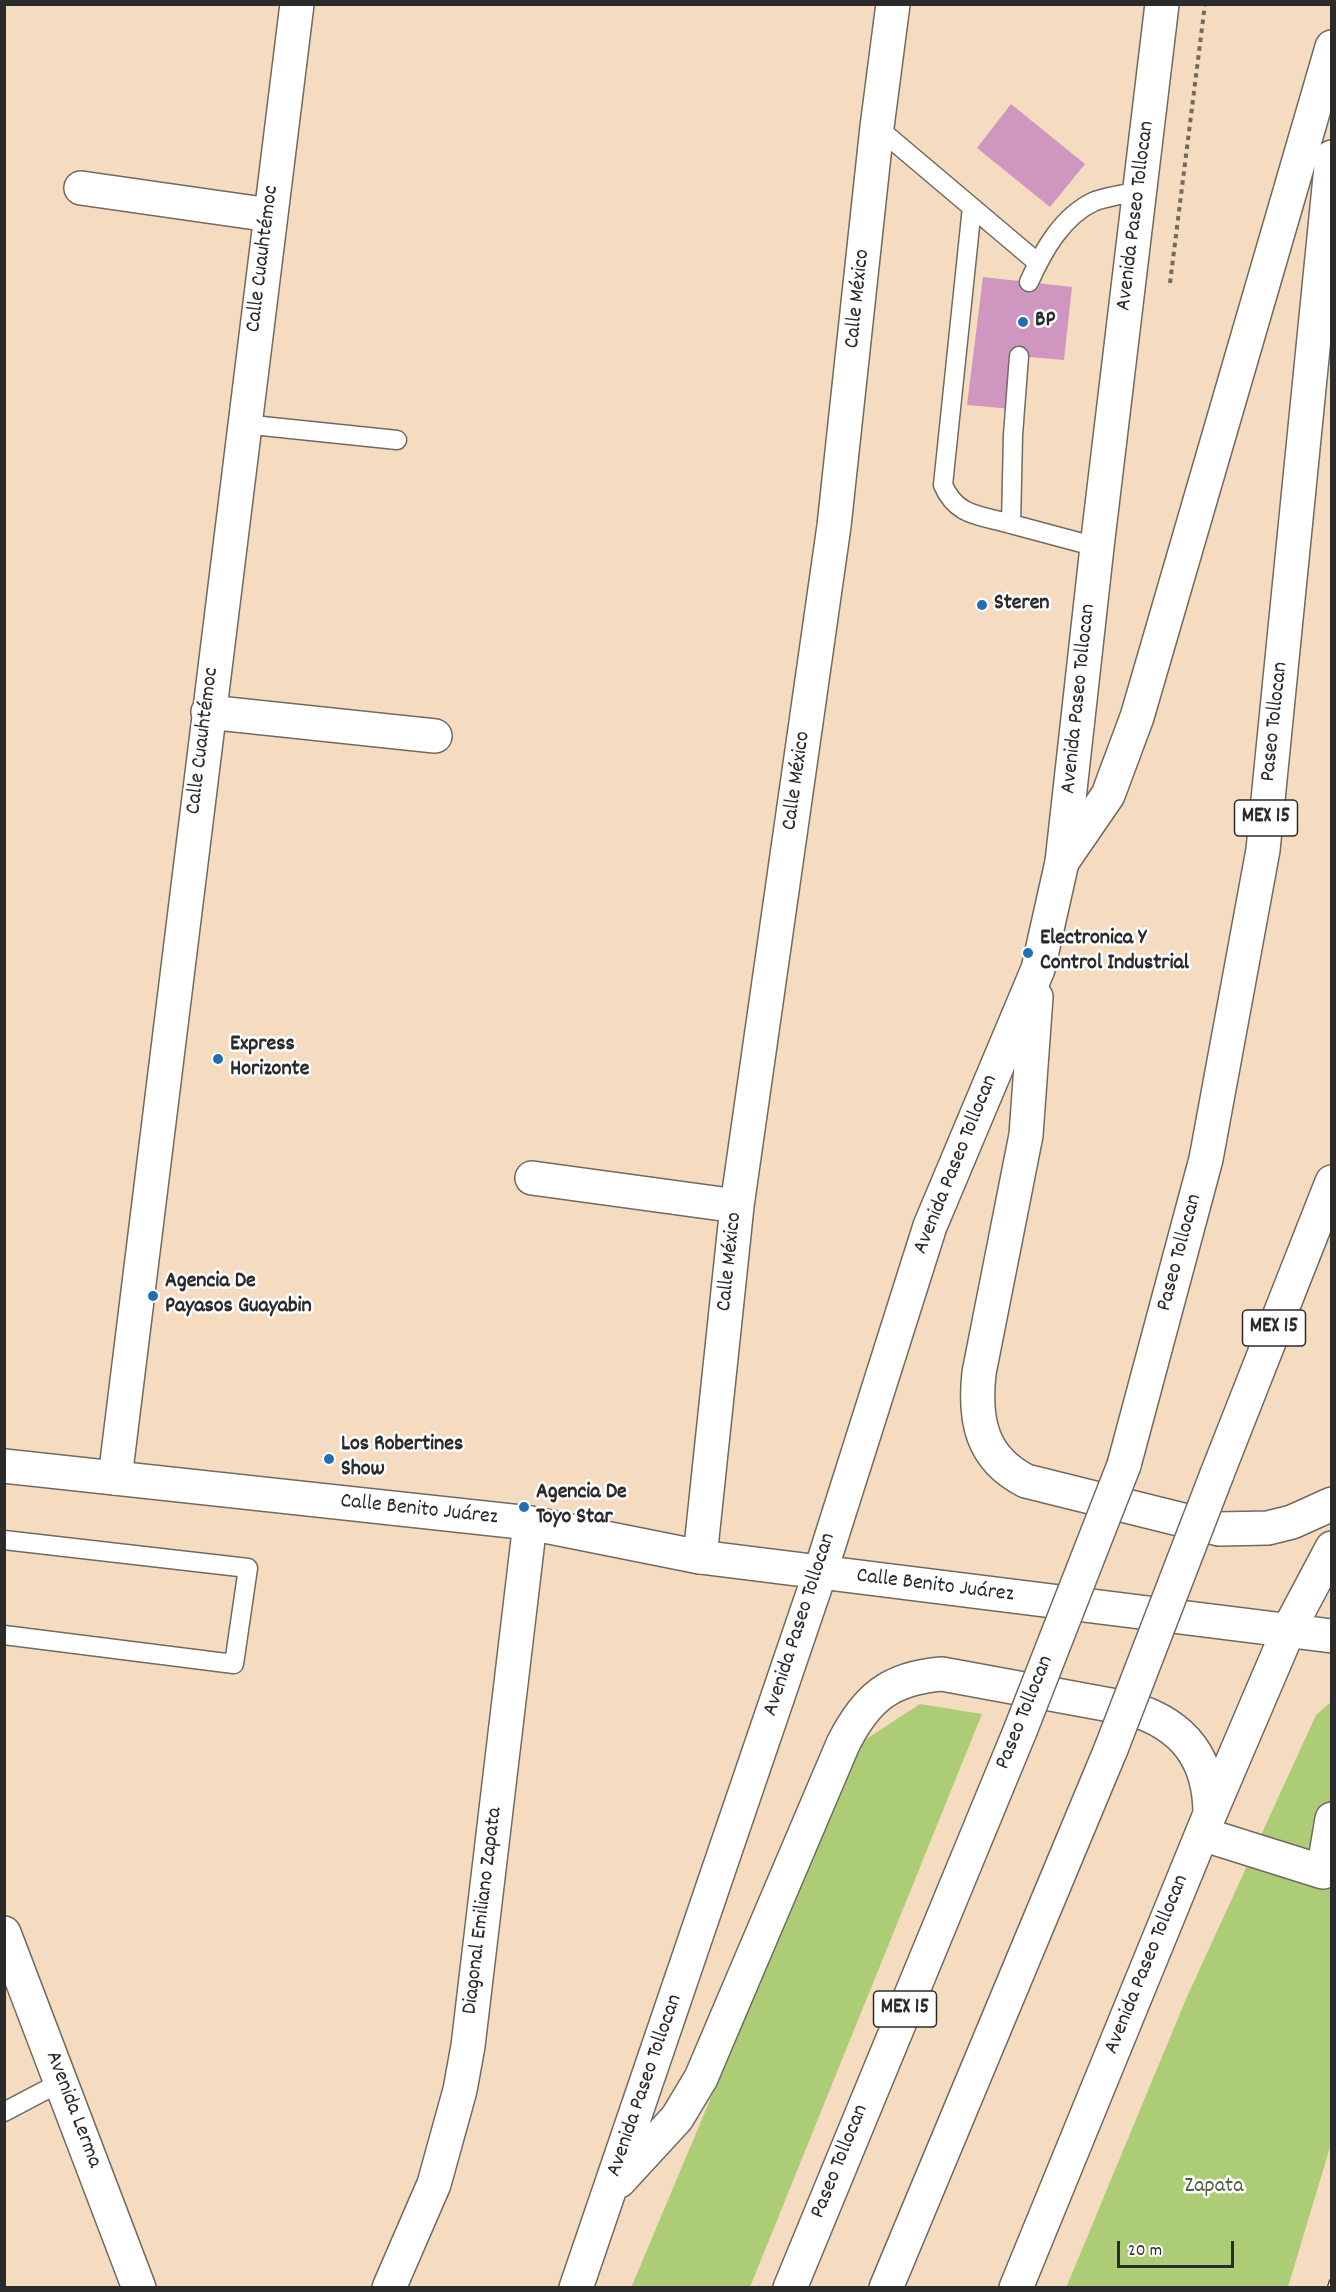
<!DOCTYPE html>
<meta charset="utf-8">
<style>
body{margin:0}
#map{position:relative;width:1336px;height:2292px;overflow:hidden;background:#f5dcc0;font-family:Dekko,sans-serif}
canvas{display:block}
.frame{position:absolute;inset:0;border:6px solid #2b2b2b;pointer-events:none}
.scale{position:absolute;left:1117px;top:2241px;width:117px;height:27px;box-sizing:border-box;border:3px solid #2b2b2b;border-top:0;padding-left:8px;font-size:18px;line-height:21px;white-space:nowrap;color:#2b2b2b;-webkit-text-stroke:4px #fff;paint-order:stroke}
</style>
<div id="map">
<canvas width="1336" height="2292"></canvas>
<div class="frame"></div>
<div class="scale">20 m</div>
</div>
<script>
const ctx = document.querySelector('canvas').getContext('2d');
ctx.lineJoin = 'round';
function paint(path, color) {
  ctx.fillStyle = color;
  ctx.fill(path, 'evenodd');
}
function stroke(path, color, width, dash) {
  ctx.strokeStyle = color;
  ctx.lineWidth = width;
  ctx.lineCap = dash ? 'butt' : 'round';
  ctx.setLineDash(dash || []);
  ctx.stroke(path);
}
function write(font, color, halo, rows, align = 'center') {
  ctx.font = font + ' Dekko,sans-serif';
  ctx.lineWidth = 5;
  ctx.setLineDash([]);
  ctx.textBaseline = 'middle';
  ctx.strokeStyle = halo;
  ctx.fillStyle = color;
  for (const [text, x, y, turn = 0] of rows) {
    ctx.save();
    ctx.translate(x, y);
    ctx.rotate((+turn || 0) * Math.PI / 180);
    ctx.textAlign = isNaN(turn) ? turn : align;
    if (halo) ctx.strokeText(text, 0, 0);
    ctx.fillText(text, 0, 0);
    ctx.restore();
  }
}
paint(new Path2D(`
 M1331 1702V2144L1288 2287 1066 2288 1186 1999 1316 1715Z
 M920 1704 982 1714 750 2287 631 2288 860 1743Z`), '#accd76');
paint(new Path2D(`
 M1011 104 1085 164 1050 207 977 148Z
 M983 277 1072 287 1064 360 1019 356 1012 409 967 405Z`), '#cf97c0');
const lane = new Path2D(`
 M877 127 1038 263
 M972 207 943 485C957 517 980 515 1011 524
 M1029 282C1043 251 1062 216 1095 201 1109 196 1126 194 1140 191
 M1019 356 1013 435 1011 524 1097 547
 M243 424 397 440
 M4 1540 248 1568 234 1664 4 1635
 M4 2112 61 2082`);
const street = new Path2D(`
 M81 188 270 215
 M208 712 435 736
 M532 1178 737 1206
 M115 1478 297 4
 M700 1557 737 1206 834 526 877 127 893 4
 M1202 1834 1323 1872 1332 1819
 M389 2288 434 2184 460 2090 468 2046 530 1523`);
const secondary = new Path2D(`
 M1036 997 1026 1135 979 1373C974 1420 981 1458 1026 1481L1219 1529 1268 1528 1292 1522 1332 1504
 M4 1466 530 1523 700 1557 1332 1636
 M4 1933 139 2288
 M619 2181 677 2118 701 2078 843 1744C866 1698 890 1678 942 1674L1132 1709C1184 1725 1210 1759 1210 1814
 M576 2288 820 1573 930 1226 1038 969 1062 862 1097 547 1162 4
 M1016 2288 1210 1814 1289 1629 1332 1548`);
const highway = new Path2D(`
 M1062 862 1108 795 1137 717 1332 47
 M1124 1465 1206 1159 1263 850 1332 157
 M1217 1474 1332 1182
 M790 2288 1020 1731
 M886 2288 1111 1749`);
stroke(lane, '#72695f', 21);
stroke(street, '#72695f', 36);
stroke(secondary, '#72695f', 36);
stroke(highway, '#72695f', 36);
stroke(new Path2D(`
 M1170 283 1205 4`), '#72695f', 4, [4.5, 4.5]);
stroke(lane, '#fff', 18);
stroke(street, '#fff', 33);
stroke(secondary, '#fff', 33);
stroke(highway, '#fff', 33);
const rail = new Path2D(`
 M1330 2288 1332 2282`);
stroke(rail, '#2b2b2b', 7);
stroke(rail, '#fff', 4.5, [14]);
const highwayBridge = new Path2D(`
 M1020 1731 1124 1465
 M1111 1749 1217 1474`);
stroke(highwayBridge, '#72695f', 36, []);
stroke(highwayBridge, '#fff', 33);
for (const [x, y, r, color] of [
 [1023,322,6,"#1f6fb2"],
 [982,605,6,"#1f6fb2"],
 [1028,953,6,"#1f6fb2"],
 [218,1059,6,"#1f6fb2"],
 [153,1296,6,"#1f6fb2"],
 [329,1459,6,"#1f6fb2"],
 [524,1507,6,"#1f6fb2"]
]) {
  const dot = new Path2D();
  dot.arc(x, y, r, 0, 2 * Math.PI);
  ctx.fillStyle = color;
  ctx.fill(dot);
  stroke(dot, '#fff', 2);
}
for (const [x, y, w] of [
 [1266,818,63],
 [1274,1328,63],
 [905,2009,63]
]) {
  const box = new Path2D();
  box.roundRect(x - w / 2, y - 18, w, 36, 4.5);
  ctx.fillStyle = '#fff';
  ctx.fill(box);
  stroke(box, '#2b2b2b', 1.5);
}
write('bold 21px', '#2b2b2b', null, [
 ["MEX 15",1266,818],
 ["MEX 15",1274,1328],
 ["MEX 15",905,2009]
]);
write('22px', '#2b2b2b', '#fff', [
 ["Avenida Paseo Tollocan",1137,216,-83],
 ["Calle Cuauhtémoc",264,259,-83],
 ["Calle México",859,299,-84],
 ["Avenida Paseo Tollocan",1080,699,-84],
 ["Paseo Tollocan",1276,722,-84],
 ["Calle Cuauhtémoc",204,741,-83],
 ["Calle México",798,781,-82],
 ["Avenida Paseo Tollocan",957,1165,-68],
 ["Paseo Tollocan",1181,1253,-75],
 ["Calle México",731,1262,-84],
 ["Calle Benito Juárez",419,1511,6],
 ["Calle Benito Juárez",935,1587,7],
 ["Avenida Paseo Tollocan",801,1625,-72],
 ["Paseo Tollocan",1026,1713,-68],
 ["Diagonal Emiliano Zapata",484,1911,-83],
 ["Avenida Paseo Tollocan",1148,1965,-68],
 ["Avenida Paseo Tollocan",646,2086,-71],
 ["Avenida Lerma",72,2110,69],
 ["Paseo Tollocan",841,2162,-68]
]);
write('bold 22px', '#2b2b2b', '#fff', [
 ["BP",1035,322],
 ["Steren",994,605],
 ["Electronica Y",1040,940],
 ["Control Industrial",1040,965],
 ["Express",230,1046],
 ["Horizonte",230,1071],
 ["Agencia De",165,1283],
 ["Payasos Guayabin",165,1308],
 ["Los Robertines",341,1446],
 ["Show",341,1471],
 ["Agencia De",536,1494],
 ["Toyo Star",536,1519]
], 'left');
write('22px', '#525c42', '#fff', [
 ["Zapata",1214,2188]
]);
</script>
